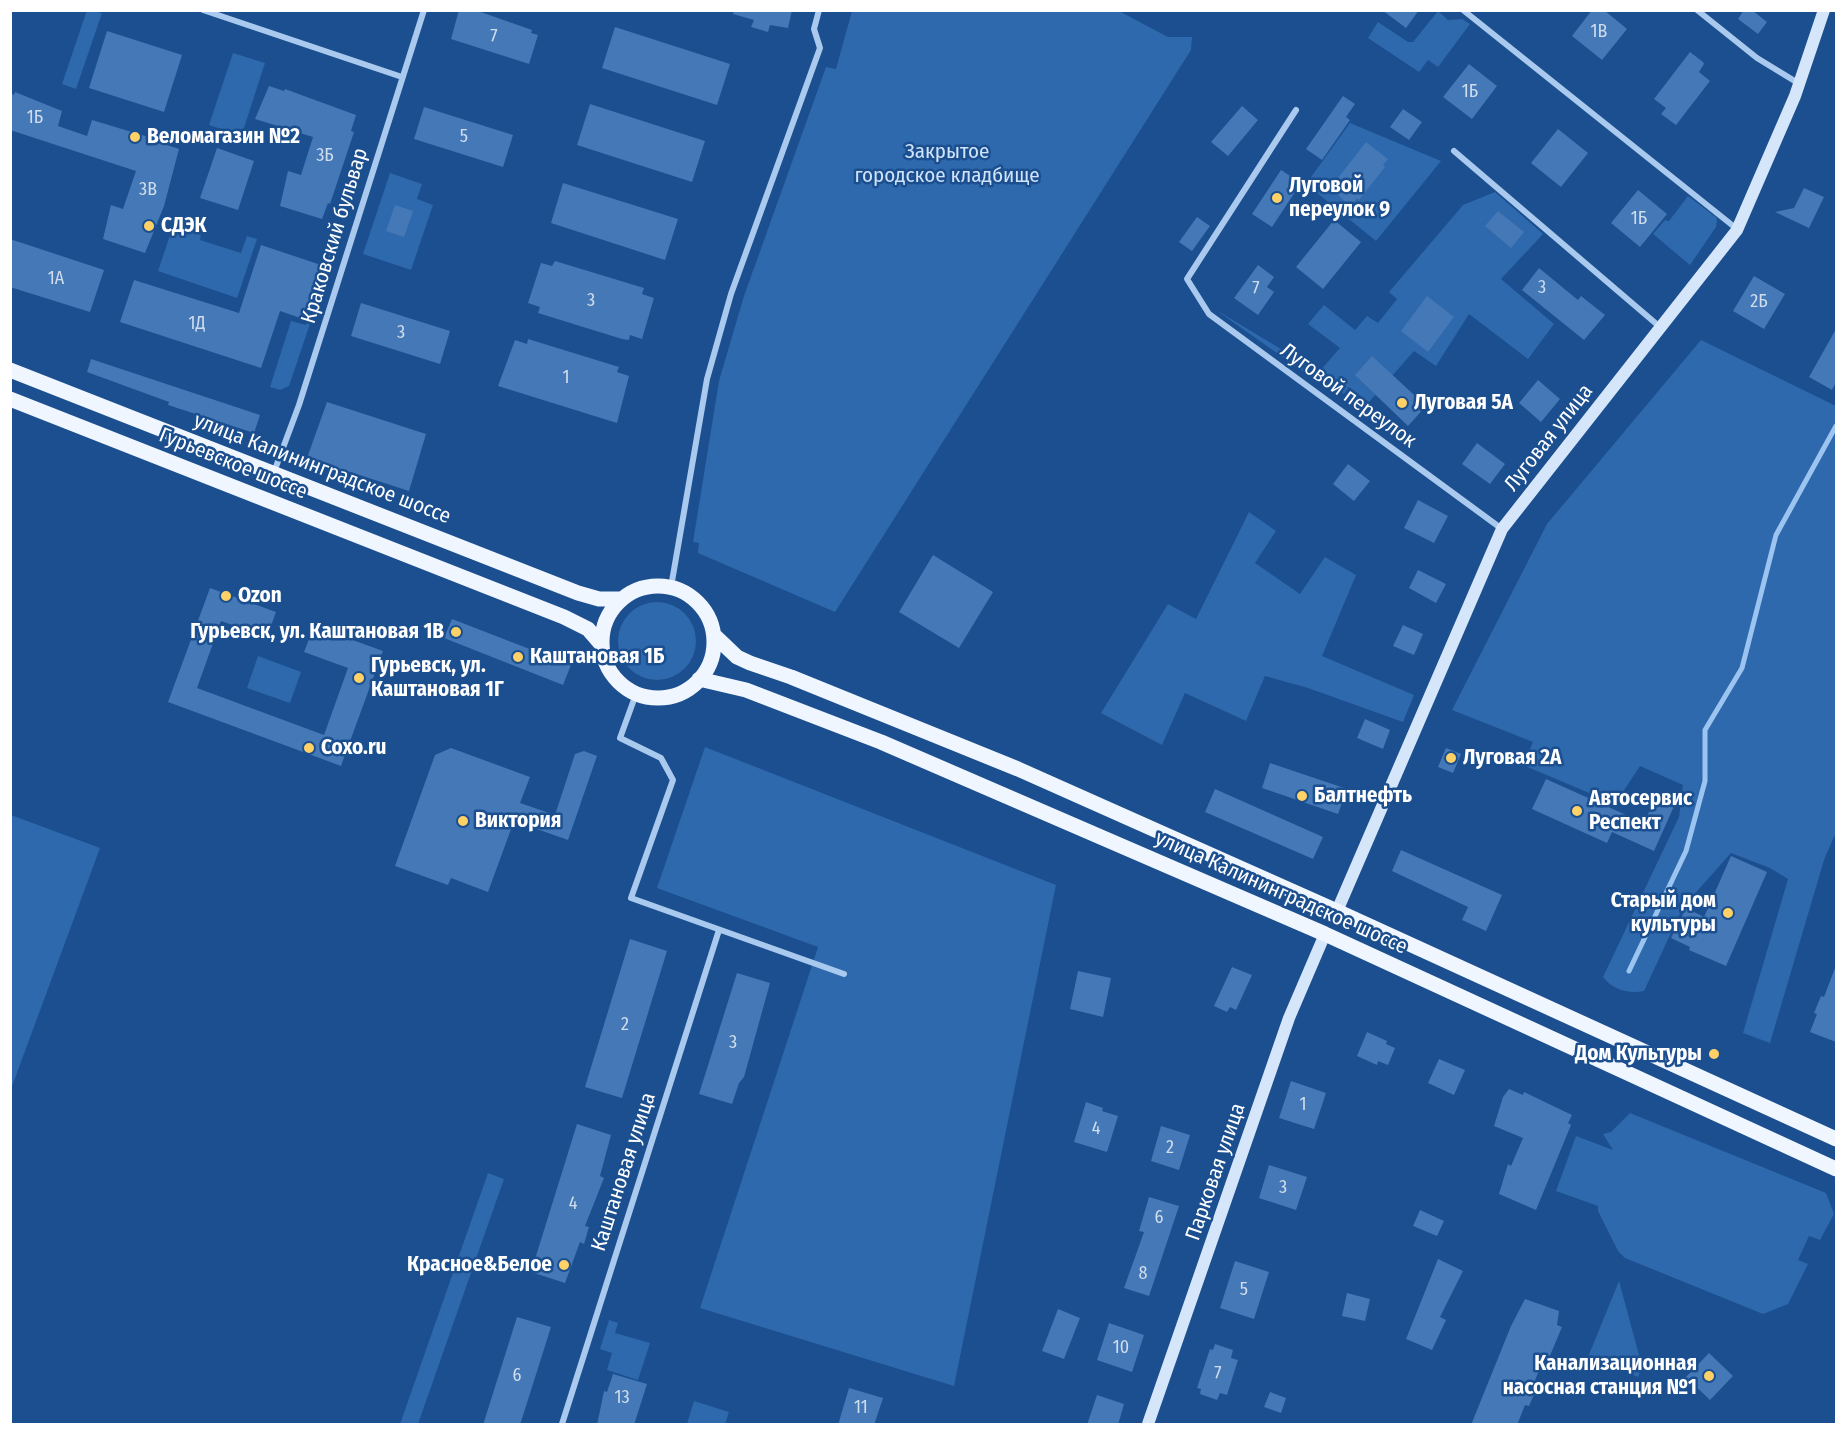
<!DOCTYPE html>
<meta charset="utf-8">
<style>
body{margin:0}
#map{position:relative;width:1847px;height:1435px;overflow:hidden;background:#1b4f8f;font-family:"Fira Sans Condensed",sans-serif}
canvas{display:block}
.frame{position:absolute;inset:0;border:12px solid #fff;pointer-events:none}
</style>
<div id="map">
<canvas width="1847" height="1435"></canvas>
<div class="frame"></div>
</div>
<script>
const ctx = document.querySelector('canvas').getContext('2d');
ctx.lineJoin = 'round';
function paint(path, color) {
  ctx.fillStyle = color;
  ctx.fill(path, 'evenodd');
}
function stroke(path, color, width, dash) {
  ctx.strokeStyle = color;
  ctx.lineWidth = width;
  ctx.lineCap = dash ? 'butt' : 'round';
  ctx.setLineDash(dash || []);
  ctx.stroke(path);
}
function write(font, color, halo, rows, align = 'center') {
  ctx.font = font + ' "Fira Sans Condensed",sans-serif';
  ctx.lineWidth = 5;
  ctx.setLineDash([]);
  ctx.textBaseline = 'middle';
  ctx.strokeStyle = halo;
  ctx.fillStyle = color;
  for (const [text, x, y, turn = 0] of rows) {
    ctx.save();
    ctx.translate(x, y);
    ctx.rotate((+turn || 0) * Math.PI / 180);
    ctx.textAlign = isNaN(turn) ? turn : align;
    if (halo) ctx.strokeText(text, 0, 0);
    ctx.fillText(text, 0, 0);
    ctx.restore();
  }
}
paint(new Path2D(`
 M87 10 102 13 76 89 62 84Z
 M852 11H1119L1168 37H1192L1191 50 835 612 698 553 699 543 693 542 719 381 744 296 826 67 836 69Z
 M1438 11 1448 20 1462 19 1470 24 1438 67 1428 60 1419 72 1368 38 1378 22 1408 42H1413Z
 M233 53 265 63 244 128 233 133 209 125Z
 M1350 123 1441 161 1376 241 1306 184Z
 M390 173 422 184 417 199 433 205 411 270 363 254Z
 M1495 192 1543 234 1501 279 1554 324 1528 359 1469 314 1436 366 1414 351 1369 402 1349 387 1344 394 1320 374 1315 380 1216 310 1319 372 1340 348 1308 324 1324 305 1355 330 1367 316 1378 323 1397 299 1389 292 1463 205Z
 M1688 196 1717 218 1716 227 1690 265 1653 234 1665 220 1669 221Z
 M173 226 201 235 200 240 241 253 247 236 257 239 237 298 158 271Z
 M331 249 335 250 289 386 280 390 270 387 291 321 306 325Z
 M1701 340 1836 406V832L1824 860 1770 1043 1743 1033 1788 879 1770 868 1731 853 1683 907 1644 991C1628 994 1613 990 1603 977L1679 817 1683 785 1640 766 1615 804 1523 765 1533 742 1452 710 1547 524Z
 M1249 512 1276 531 1255 563 1300 594 1325 557 1356 575 1322 656 1414 695 1403 722 1308 688 1265 676 1246 721 1185 693 1162 745 1101 713 1168 604 1196 619Z
 M618 641a39 39 0 1 1 78 0a39 39 0 1 1-78 0Z
 M258 656 301 672 290 703 247 688Z
 M705 747 1056 885 954 1386 700 1308 818 947 657 888Z
 M11 815 100 848 11 1089 10 815Z
 M1630 1113 1826 1193 1834 1214 1820 1240 1809 1236 1798 1260 1808 1264 1788 1304 1763 1314 1625 1258 1618 1251 1598 1211V1206L1556 1191 1576 1136 1613 1150 1603 1134 1611 1132Z
 M488 1173 504 1179 418 1424H400Z
 M1619 1281 1642 1366 1638 1377 1588 1357Z
 M609 1320 618 1323 615 1333 650 1343 638 1380 607 1370 612 1353 600 1349Z
 M694 1401 729 1412 725 1424H687Z`), '#2e69ad');
stroke(new Path2D(`
 M1629 971 1686 851 1705 781V730L1742 668 1776 535 1836 426`), '#9cc4f0', 5);
paint(new Path2D(`
 M459 10H475L532 30 531 33 538 35 529 64 451 39Z
 M734 10H792L788 28 770 25 768 32 751 27 754 20 733 14Z
 M1382 10H1419L1406 28Z
 M1592 10H1604L1627 29 1602 60 1572 36Z
 M1744 10H1752L1767 22 1758 34 1738 19Z
 M615 27 730 64 717 105 602 68Z
 M107 31 182 55 164 112 89 88Z
 M1690 52 1703 62 1704 64 1699 72 1710 81 1676 125 1661 114 1666 108 1654 99Z
 M1469 64 1497 86 1472 119 1443 97Z
 M269 86 284 91 285 89 356 115 351 131 354 132 330 204 328 203 322 219 280 206 288 171 301 175 313 137 255 119Z
 M15 92 62 111 58 126 87 136 92 120 165 142 164 144 179 149 164 206 145 253 103 239 111 205 123 209 136 171 10 130V93L14 95Z
 M1343 96 1355 104 1346 117 1350 120 1322 160 1306 149Z
 M590 104 705 141 692 182 577 145Z
 M1242 106 1258 120 1228 156 1211 142Z
 M424 107 513 135 503 167 414 139Z
 M1403 109 1422 122 1409 140 1390 127Z
 M1558 129 1588 153 1561 187 1531 163Z
 M1366 142 1388 159 1383 165 1385 167 1359 200 1357 198 1350 207 1331 187Z
 M217 148 254 161 238 210 200 198Z
 M1281 170 1301 183 1272 227 1252 214Z
 M563 183 678 219 665 260 551 223Z
 M1804 188 1824 197 1809 228 1775 212 1794 208Z
 M1638 190 1667 214 1640 247 1611 223Z
 M395 205 413 211 404 237 386 231Z
 M1498 211 1524 232 1511 248 1485 226Z
 M1197 217 1210 226 1192 251 1179 242Z
 M1334 220 1361 242 1323 289 1296 267Z
 M10 239 104 270 90 312 10 287Z
 M261 245 324 266 306 320 280 311 261 368 120 322 134 280 239 313Z
 M555 261 644 288 642 294 654 298 642 339 630 335 629 340 622 339 538 313 540 307 528 303 541 263 552 266Z
 M1258 265 1274 277 1267 287 1274 292 1258 315 1234 298Z
 M1539 268 1578 300 1581 296 1605 315 1584 340 1522 290Z
 M1754 276 1785 294 1764 329 1733 311Z
 M1427 296 1454 317 1428 352 1401 331Z
 M361 303 450 331 440 364 351 336Z
 M1836 329V382L1832 390 1809 377Z
 M528 339 619 367 617 372 629 376 617 423 498 386 515 340 527 344Z
 M1372 356 1426 406 1408 426 1355 375Z
 M91 359 260 415 254 433 168 405 169 402 87 372Z
 M1538 380 1560 399 1541 422 1519 403Z
 M327 402 426 434 409 491 307 458Z
 M1477 443 1505 464 1490 484 1462 464Z
 M1348 464 1370 481 1354 501 1333 484Z
 M1418 500 1448 516 1434 543 1404 528Z
 M933 555 993 592 959 648 899 612Z
 M1418 570 1446 584 1436 603 1409 588Z
 M210 588 276 612 267 637 221 621 197 688 324 735 348 668 304 652 314 626 383 651 341 766 168 702Z
 M452 619 571 665 563 685 444 638Z
 M1403 625 1423 634 1414 655 1393 646Z
 M1365 719 1390 730 1383 749 1357 738Z
 M451 748 530 777 520 803 555 815 575 754 584 751 597 756 568 840 514 821 488 892 451 878 448 885 395 866 435 755Z
 M1446 748 1461 754 1453 773 1438 767Z
 M1270 763 1347 789 1338 814 1262 788Z
 M1546 779 1644 823 1656 796 1675 804 1654 851 1612 832 1607 843 1532 809Z
 M1215 789 1323 837 1313 859 1205 812Z
 M1401 850 1502 895 1486 931 1462 920 1468 907 1392 871Z
 M1731 856 1767 872 1726 966 1689 950 1690 947 1671 938 1686 908 1704 917Z
 M630 939 667 951 622 1098 585 1087Z
 M1232 967 1252 975 1236 1010 1230 1007 1227 1012 1214 1006Z
 M1835 968H1836V1042L1810 1032 1817 1014 1814 1013 1821 996 1824 997Z
 M1078 971 1111 978 1103 1017 1070 1009Z
 M737 973 770 983 744 1077 739 1083 732 1104 699 1094Z
 M1367 1032 1387 1041 1386 1044 1395 1048 1388 1065 1378 1061 1377 1065 1357 1056Z
 M1439 1059 1465 1070 1454 1095 1428 1083Z
 M1291 1081 1326 1093 1314 1129 1279 1118Z
 M1509 1089 1523 1095 1524 1092 1572 1115 1568 1123 1571 1125 1536 1210 1499 1194 1508 1164 1511 1166 1523 1138 1494 1126 1503 1097Z
 M1086 1102 1103 1108 1102 1111 1118 1116 1107 1152 1074 1142Z
 M577 1124 611 1135 600 1176 604 1178 585 1226 589 1227 584 1244 580 1242 565 1283 531 1272Z
 M1161 1126 1190 1135 1179 1170 1151 1161Z
 M1269 1165 1307 1177 1296 1210 1259 1198Z
 M1149 1197 1179 1206 1149 1296 1124 1288 1144 1232 1139 1231Z
 M1420 1210 1444 1221 1437 1236 1413 1226Z
 M1438 1259 1463 1271 1440 1317 1446 1320 1432 1350 1406 1339Z
 M1235 1261 1269 1272 1254 1319 1220 1308Z
 M1347 1293 1370 1299 1365 1321 1342 1316Z
 M1525 1299 1559 1311 1557 1325 1562 1327 1549 1358 1545 1356 1531 1390 1535 1392 1529 1406 1525 1405 1517 1425H1471L1511 1326Z
 M1058 1309 1080 1318 1064 1359 1042 1351Z
 M517 1317 551 1327 520 1425H483Z
 M1109 1323 1144 1335 1132 1372 1097 1360Z
 M1215 1344 1233 1350 1231 1358 1238 1360 1227 1395 1220 1393 1217 1400 1200 1394 1201 1389 1197 1388 1210 1349 1213 1350Z
 M1709 1353 1733 1376 1710 1400 1686 1377Z
 M613 1374 647 1384 634 1425H597L604 1391 607 1392Z
 M849 1388 883 1398 874 1425H838Z
 M1270 1392 1286 1398 1281 1413 1264 1407Z
 M1097 1395 1124 1404 1118 1425H1087Z`), '#4478b7');
stroke(new Path2D(`
 M203 10 402 77
 M1463 10 1737 229
 M1697 10 1757 58 1798 83
 M1296 110 1187 279 1209 314 1502 529
 M1454 151 1660 327
 M274 472 299 405 424 10
 M671 587 707 379 731 294 820 48 814 29 819 10
 M636 694 620 738 661 758 673 780 631 898 844 974
 M562 1424 719 930`), '#a9c9ee', 6);
stroke(new Path2D(`
 M1337 911 1502 529 1737 230 1795 96 1824 10
 M1148 1424 1289 1018 1325 934`), '#d6e6fa', 12);
stroke(new Path2D(`
 M10 370 578 593 599 599H620
 M10 399 564 617 588 629 601 644
 M602 642a56 56 0 1 1 112 0a56 56 0 1 1-112 0Z
 M715 636 737 657 750 663 791 677 1018 769 1337 911 1836 1139
 M699 679 746 690 881 742 1325 934 1836 1169`), '#f0f6ff', 15);
for (const [x, y, r, color] of [
 [135,137,6,"#ffd166"],
 [1277,198,6,"#ffd166"],
 [149,226,6,"#ffd166"],
 [1402,403,6,"#ffd166"],
 [226,596,6,"#ffd166"],
 [456,632,6,"#ffd166"],
 [518,657,6,"#ffd166"],
 [359,678,6,"#ffd166"],
 [309,748,6,"#ffd166"],
 [1451,758,6,"#ffd166"],
 [1302,796,6,"#ffd166"],
 [1577,811,6,"#ffd166"],
 [463,821,6,"#ffd166"],
 [1728,913,6,"#ffd166"],
 [1714,1054,6,"#ffd166"],
 [564,1265,6,"#ffd166"],
 [1709,1376,6,"#ffd166"]
]) {
  const dot = new Path2D();
  dot.arc(x, y, r, 0, 2 * Math.PI);
  ctx.fillStyle = color;
  ctx.fill(dot);
  stroke(dot, '#1b4f8f', 2);
}
write('18px', '#d0dded', null, [
 ["1В",1599,32],
 ["7",494,37],
 ["1Б",1470,92],
 ["1Б",35,118],
 ["5",464,137],
 ["3Б",325,156],
 ["3В",148,190],
 ["1Б",1639,219],
 ["1А",56,279],
 ["3",1542,288],
 ["7",1256,289],
 ["3",591,301],
 ["2Б",1759,302],
 ["1Д",197,324],
 ["3",401,333],
 ["1",566,378],
 ["2",625,1025],
 ["3",733,1043],
 ["1",1303,1105],
 ["4",1096,1129],
 ["2",1170,1148],
 ["3",1283,1188],
 ["4",573,1204],
 ["6",1159,1218],
 ["8",1143,1274],
 ["5",1244,1290],
 ["10",1121,1348],
 ["7",1218,1374],
 ["6",517,1376],
 ["13",622,1398],
 ["11",861,1408]
]);
write('bold 21px', '#fff', '#1b4f8f', [
 ["Веломагазин №2",147,137],
 ["Луговой",1289,186],
 ["переулок 9",1289,210],
 ["СДЭК",161,226],
 ["Луговая 5А",1414,403],
 ["Ozon",238,596],
 ["Гурьевск, ул. Каштановая 1В",444,632,"right"],
 ["Каштановая 1Б",530,657],
 ["Гурьевск, ул.",371,666],
 ["Каштановая 1Г",371,690],
 ["Coxo.ru",321,748],
 ["Луговая 2А",1463,758],
 ["Балтнефть",1314,796],
 ["Автосервис",1589,799],
 ["Респект",1589,823],
 ["Виктория",475,821],
 ["Старый дом",1716,901,"right"],
 ["культуры",1716,925,"right"],
 ["Дом Культуры",1702,1054,"right"],
 ["Красное&Белое",552,1265,"right"],
 ["Канализационная",1697,1364,"right"],
 ["насосная станция №1",1697,1388,"right"]
], 'left');
write('21px', '#cfe3fa', '#1b4f8f', [
 ["Закрытое",947,152],
 ["городское кладбище",947,176]
]);
write('21px', '#fff', '#1b4f8f', [
 ["Краковский бульвар",335,236,-73],
 ["Луговой переулок",1348,396,36],
 ["Луговая улица",1549,438,-52],
 ["Гурьевское шоссе",233,464,22],
 ["улица Калининградское шоссе",322,469,21],
 ["улица Калининградское шоссе",1281,893,24],
 ["Каштановая улица",624,1172,-72],
 ["Парковая улица",1216,1172,-71]
]);
</script>
